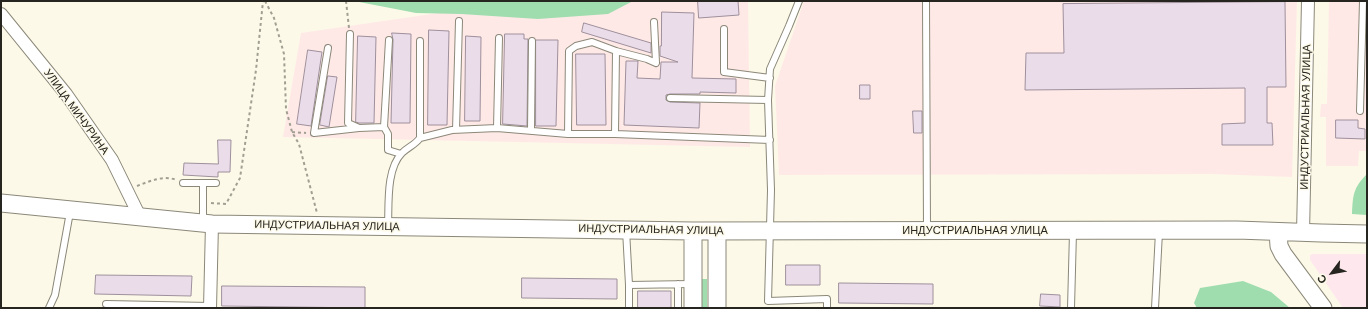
<!DOCTYPE html>
<meta charset="utf-8">
<style>
body{margin:0}
#map{position:relative;width:1368px;height:309px;overflow:hidden;background:#fcf9e8;font-family:Arial,sans-serif}
canvas{display:block}
.frame{position:absolute;inset:0;border:2px solid #26251f;pointer-events:none}
.north{position:absolute;left:1312px;top:253px;width:40px;height:40px;-webkit-text-stroke:3px #fcf9e8;paint-order:stroke;rotate:238deg;font-size:11px;font-weight:700;line-height:16px;text-align:center;color:#26251f}
.north::after{content:'';display:block;margin:auto;width:14px;height:18px;background:#26251f;clip-path:polygon(50% 0,100% 100%,50% 72%,0 100%)}
</style>
<div id="map">
<canvas width="1368" height="309"></canvas>
<div class="frame"></div>
<div class="north">С</div>
</div>
<script>
const ctx = document.querySelector('canvas').getContext('2d');
ctx.lineJoin = 'round';
function paint(path, color) {
  ctx.fillStyle = color;
  ctx.fill(path, 'evenodd');
}
function stroke(path, color, width, dash) {
  ctx.strokeStyle = color;
  ctx.lineWidth = width;
  ctx.lineCap = dash ? 'butt' : 'round';
  ctx.setLineDash(dash || []);
  ctx.stroke(path);
}
function write(font, color, halo, rows, align = 'center') {
  ctx.font = font + ' Arial,sans-serif';
  ctx.lineWidth = 3;
  ctx.setLineDash([]);
  ctx.textBaseline = 'middle';
  ctx.strokeStyle = halo;
  ctx.fillStyle = color;
  for (const [text, x, y, turn = 0] of rows) {
    ctx.save();
    ctx.translate(x, y);
    ctx.rotate((+turn || 0) * Math.PI / 180);
    ctx.textAlign = isNaN(turn) ? turn : align;
    if (halo) ctx.strokeText(text, 0, 0);
    ctx.fillText(text, 0, 0);
    ctx.restore();
  }
}
paint(new Path2D(`
 M1313 254H1367V308H1343L1310 260V255Z`), '#fee8ed');
paint(new Path2D(`
 M521 1H748L750 147 283 137 301 33Z
 M804 1H1297L1292 177 1212 174 779 175 775 86Z
 M1329 1H1367V151H1359L1358 166H1326V117H1320L1321 104H1327Z`), '#ffe9e7');
paint(new Path2D(`
 M354 1H633L608 14 538 19 461 14 416 13Z
 M1367 174V215L1352 214C1353 195 1353 188 1367 174Z
 M697 279H707V308H697Z
 M1243 281 1271 292 1290 308H1197L1194 303 1200 288Z`), '#9fddae');
const building = new Path2D(`
 M698 1H738L739 15 699 18Z
 M1285 2 1286 87H1267V123H1272L1273 145H1222V124L1245 123V88L1025 90 1026 53H1064L1063 4Z
 M662 12 694 13 692 78 736 79V93L700 92V94H670L666 95V100L670 102 700 103 699 128 624 125 626 61H638L637 78 660 79 661 62H678L660 56V46H661Z
 M584 23 651 43V53L582 32Z
 M429 30 449 31 447 125H428Z
 M392 33 411 34 410 123H391L393 40Z
 M505 34H524V39H528L527 126 503 124Z
 M358 36 376 37 374 123H359L356 122Z
 M466 36 481 37 480 121H465Z
 M536 40H558L556 126H536Z
 M308 50 322 52 311 126 297 124Z
 M576 54H605L606 125H577Z
 M328 76 337 77 329 127 320 125Z
 M860 85H870V99H860Z
 M913 111H922V133H914Z
 M1336 120H1358V128L1365 129V139L1336 138Z
 M218 140H231L230 172H218V177L183 175 184 163 218 164Z
 M786 265H820V285H786Z
 M96 275 192 276 191 296 95 294Z
 M522 278 617 279V299L522 298Z
 M839 283 933 284V304L839 303Z
 M222 286 365 287V308L222 306Z
 M638 291H671V308H638Z
 M1041 294 1060 295V307L1040 306Z`);
paint(building, '#eadce9');
stroke(building, '#9e909c', 1);
const lane = new Path2D(`
 M799 1 789 26 770 69 768 100 771 190 768 301 827 299V308
 M926 1 927 229
 M724 29V72L770 78
 M350 34 348 123 359 128 384 127 388 134V150L401 154
 M328 48 314 133 359 128
 M670 98 768 100
 M1360 111 1363 1
 M384 127 389 40
 M497 128 499 38
 M456 130 459 21
 M531 130 532 41
 M568 134 569 51 576 46 592 42 616 51 647 59 656 63 654 22
 M615 134 616 51
 M420 138V41
 M183 183H203V222
 M203 183H216
 M388 225C389 204 386 169 402 153 408 147 415 145 420 138L452 130 497 128 568 134H615L770 140
 M626 230 629 285
 M106 304 210 306
 M49 308 55 295 70 212
 M629 308V285L691 284
 M678 308V284
 M1071 308 1073 232
 M1155 308 1159 232`);
const street = new Path2D(`
 M1 14 66 94 112 160 140 217
 M1303 233 1308 1
 M210 308 212 224`);
const secondary = new Path2D(`
 M1 203 212 224 693 231 1237 230 1321 233 1367 234
 M1278 232 1279 246 1283 254 1323 308
 M693 308V231
 M717 308V231`);
stroke(lane, '#8b8879', 8);
stroke(street, '#8b8879', 14);
stroke(secondary, '#8b8879', 19);
stroke(new Path2D(`
 M265 1 274 18 284 54 286 109 292 132 299 144 317 213
 M346 1 349 28
 M292 132 306 133
 M137 186C150 181 163 175 177 180
 M211 203 226 204 240 178 256 70 263 1`), '#a19f92', 2, [3, 3]);
stroke(lane, '#fff', 6);
stroke(street, '#fff', 12);
stroke(secondary, '#fff', 17);
write('11px', '#26251f', '#fcf9e8', [
 ["УЛИЦА МИЧУРИНА",76,112,54],
 ["ИНДУСТРИАЛЬНАЯ УЛИЦА",1306,117,-89],
 ["ИНДУСТРИАЛЬНАЯ УЛИЦА",327,226,1],
 ["ИНДУСТРИАЛЬНАЯ УЛИЦА",651,230,1],
 ["ИНДУСТРИАЛЬНАЯ УЛИЦА",975,231]
]);
</script>
